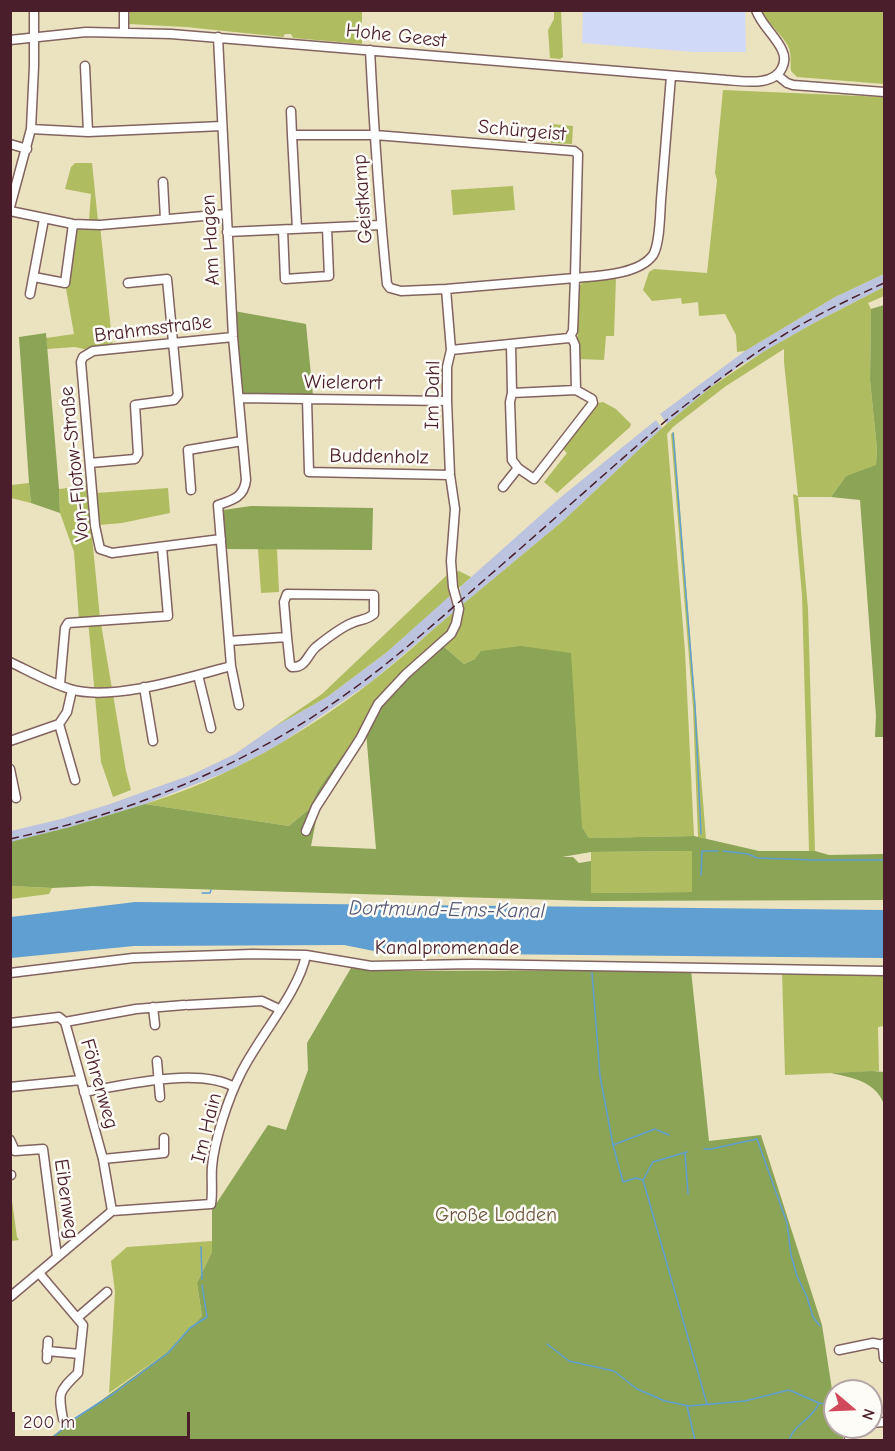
<!DOCTYPE html>
<meta charset="utf-8">
<style>
body{margin:0}
#map{position:relative;width:895px;height:1451px;overflow:hidden;background:#ebe2c0;font-family:"Comic Neue",sans-serif}
canvas{display:block}
.frame{position:absolute;inset:0;border:12px solid #4a1f2b;pointer-events:none}
.north{position:absolute;left:823px;top:1379px;width:60px;height:60px;box-sizing:border-box;background:#fdfcf7;border:2px solid #b5a4a5;border-radius:50%;rotate:109deg;font-size:16px;font-weight:700;line-height:24px;text-align:center;color:#4a1f2b}
.north::after{content:'';display:block;margin:auto;width:21px;height:27px;background:#d1495b;clip-path:polygon(50% 0,100% 100%,50% 72%,0 100%)}
.scale{position:absolute;left:12px;top:1412px;width:178px;height:27px;box-sizing:border-box;border:3px solid #4a1f2b;border-top:0;padding-left:8px;font-size:18px;line-height:21px;white-space:nowrap;color:#4a1f2b;-webkit-text-stroke:4px #fdfcf7;paint-order:stroke}
</style>
<div id="map">
<canvas width="895" height="1451"></canvas>
<div class="frame"></div>
<div class="north">N</div>
<div class="scale">200 m</div>
</div>
<script>
const ctx = document.querySelector('canvas').getContext('2d');
ctx.lineJoin = 'round';
function paint(path, color) {
  ctx.fillStyle = color;
  ctx.fill(path, 'evenodd');
}
function stroke(path, color, width, dash) {
  ctx.strokeStyle = color;
  ctx.lineWidth = width;
  ctx.lineCap = dash ? 'butt' : 'round';
  ctx.setLineDash(dash || []);
  ctx.stroke(path);
}
function write(font, color, halo, rows, align = 'center') {
  ctx.font = font + ' "Comic Neue",sans-serif';
  ctx.lineWidth = 5;
  ctx.setLineDash([]);
  ctx.textBaseline = 'middle';
  ctx.strokeStyle = halo;
  ctx.fillStyle = color;
  for (const [text, x, y, turn = 0] of rows) {
    ctx.save();
    ctx.translate(x, y);
    ctx.rotate((+turn || 0) * Math.PI / 180);
    ctx.textAlign = isNaN(turn) ? turn : align;
    if (halo) ctx.strokeText(text, 0, 0);
    ctx.fillText(text, 0, 0);
    ctx.restore();
  }
}
paint(new Path2D(`
 M583 11H745L746 52H694L582 43Z`), '#d1d9f9');
paint(new Path2D(`
 M884 274V287L814 323 741 365 711 387 667 424 660 414 745 351 835 297Z
 M656 420 662 428 564 520 462 605 460 587 561 497Z
 M449 596 455 611 371 682 277 746 229 771 145 804 70 827 11 842V831L61 819 107 805 191 775 235 754 274 727 327 697 387 652Z`), '#bbc3de');
paint(new Path2D(`
 M130 11H362V44L293 38 291 34H285L283 37 186 27 129 24Z
 M554 11H561L563 57 560 59 550 58 548 30 554 19Z
 M762 11H884V84L797 77 791 71C790 63 792 54 788 46 781 33 768 24 762 11Z
 M723 90 884 97V274L835 297 745 351 737 352 736 335 725 314 699 316 698 302 682 304 681 298 652 301 643 290 649 272 654 269 707 273 717 180 715 173Z
 M551 124 573 126 572 144 551 143Z
 M75 163H92L98 221 89 220 91 194 65 189 71 167Z
 M513 186 515 210 453 215 451 190Z
 M73 224 100 225 113 349 93 351 75 347 47 349 46 338 74 334 65 283Z
 M616 278 614 336H606L604 360 577 359 579 285H581L582 282Z
 M884 287V296L868 303 871 309 870 380 877 449 876 466 846 476 831 497H798L808 609 815 851H809L802 595 793 494 798 496 784 362V349L726 386 673 427 667 434 685 651 694 836 589 838 475 659 464 664 443 646 462 605 564 520 662 428 711 387 763 352 814 323Z
 M603 402 616 409 631 424 630 427 557 493 544 482 567 453 562 448 598 403Z
 M674 432 706 839 698 837 693 708 671 434Z
 M29 483 31 503 11 498V485Z
 M87 486 100 618 126 771 131 790 113 797 101 762 88 620H79L74 552 60 513 59 489Z
 M168 488 170 513 122 523 99 525 96 493Z
 M258 549H277L279 592 261 593Z
 M459 571 471 577 387 652 327 697 274 727 322 694 447 575Z
 M455 611 454 624 358 739 352 743 318 790 308 810 289 826 145 804C227 779 303 734 371 682 400 660 427 634 455 611Z
 M692 851V892L591 893V852Z
 M10 886H11L52 888 49 894 11 899Z
 M782 971 884 973V1026L878 1027 879 1071 785 1075Z
 M11 1194 17 1237 19 1240 11 1241Z
 M212 1241V1252L197 1283 202 1316 166 1353 109 1393 115 1292 111 1261 127 1247Z`), '#afbd60');
paint(new Path2D(`
 M884 305V737H875L876 716 860 500 831 497 846 476 876 465 877 449 870 380 871 309Z
 M234 311 306 324 313 396 243 393Z
 M46 333 59 489 60 513 31 503 29 483 19 337Z
 M251 506 373 508 372 550 225 549 223 510Z
 M443 646 464 664 475 659 481 651 521 646 571 653 582 827 589 838 694 836 759 851H815L829 855 884 854V900L591 901 93 886 52 888 11 886 10 842 70 827 145 804 289 826 308 810 318 790 352 742 358 739 318 810 311 846 376 849 366 732 380 707 407 676ZM692 851V892L591 893V861L579 863 573 857H562L591 852Z
 M351 968 372 971 691 970 709 1141 761 1135 822 1325 835 1409V1427L844 1429 843 1440H47L166 1353 202 1316 197 1283 212 1252V1210L268 1125 286 1130 308 1070 307 1043Z
 M872 1071 884 1072V1104C875 1081 853 1078 831 1073Z`), '#8ba456');
paint(new Path2D(`
 M135 902 884 910V958L384 953 344 945 134 946 11 958V917Z`), '#609fd2');
stroke(new Path2D(`
 M673 433 695 706 701 834
 M723 851 748 854 757 858 812 860H884
 M701 875 702 851H718
 M202 893H210L211 890
 M592 973 600 1076 613 1145
 M655 1129 613 1145 623 1182 636 1178 643 1180 653 1162 687 1152
 M657 1130 669 1135
 M704 1149H711L757 1139 787 1223 791 1255 797 1276 807 1297 813 1317 820 1326
 M685 1153 688 1194
 M643 1180 707 1404
 M201 1247 202 1279
 M547 1344 569 1361 614 1371 637 1389 665 1401 689 1406 745 1401 789 1390 819 1403 830 1405 835 1402
 M687 1406 695 1440
 M50 1440 74 1419 113 1394 168 1353 190 1328 207 1317 202 1285
 M789 1440C795 1423 812 1420 819 1403`), '#609fd2', 1.5);
const minor = new Path2D(`
 M124 32V10
 M218 37 233 337 246 480C244 497 233 500 218 505L231 666 239 705
 M10 40 86 32 171 34 726 80C743 81 773 87 782 68 785 62 785 56 782 50 775 35 762 26 756 10
 M85 66 88 132
 M777 75 787 83 793 85 884 92
 M291 111 292 135
 M31 129 88 132 222 126
 M10 144 27 149
 M163 182 165 219
 M10 207 31 129 34 66V10
 M10 211 73 224 100 225 227 214
 M297 229 292 135H375L574 151 578 154 575 278 446 289 401 291 390 288 387 284C379 206 374 128 370 50
 M283 230 285 279 329 276 327 228
 M227 232 381 225
 M34 277 65 283 73 224
 M446 289 451 350
 M30 294 44 219
 M511 344 512 393 576 390 575 345 571 336
 M512 393 510 402 512 460 518 468 534 479 593 403 592 399 576 390
 M239 398 447 401
 M307 399 309 472 450 475
 M90 463 135 459 138 454 135 405 174 400 178 395 167 279 128 283
 M503 487 518 468
 M191 490 188 450 242 441
 M221 539 112 553 100 549 95 526 81 362 83 357 93 351 233 337
 M229 641 287 637 290 665 292 667C306 668 307 655 316 647 326 639 340 628 352 623 361 619 365 621 374 614V595L287 594 284 602 287 637
 M10 662C29 671 50 683 70 689 111 702 190 677 231 666
 M198 675 211 728
 M60 684 65 628 68 623 168 616 162 547
 M144 687 153 741
 M59 724 75 780
 M10 741 59 724 67 712 72 690
 M10 769 16 798
 M306 831 316 807 360 739 378 704 406 674 451 634 456 624 459 609 453 587 451 561 455 509 450 475 447 401V367L451 350 569 338 573 331 575 278C596 276 639 275 653 255 660 244 660 214 661 200 664 159 668 117 671 76
 M10 973 133 958 252 954 306 955 371 966 470 964 884 971
 M188 1005 262 1001 279 1009
 M153 1007 155 1025
 M65 1022 136 1009 184 1005
 M10 1023 59 1017 65 1022 103 1159 112 1211
 M157 1061 160 1097
 M10 1087 81 1080
 M84 1092C124 1085 198 1067 234 1087
 M10 1140 15 1151 43 1149 57 1257
 M103 1159 164 1153V1138
 M10 1175H11
 M39 1273 83 1325 78 1373C58 1392 58 1393 63 1419
 M10 1297 112 1211 211 1204C213 1192 211 1179 212 1167 214 1141 228 1099 240 1075 257 1039 299 992 306 955
 M77 1318 107 1292
 M884 1343 883 1348 884 1358
 M839 1350 873 1343 883 1345
 M47 1351 80 1354
 M47 1359 48 1341
 M871 1423 884 1422
 M849 1440 851 1427`);
stroke(minor, '#82635f', 11);
stroke(minor, '#fff', 8);
stroke(new Path2D(`
 M10 839C128 814 243 767 342 697 389 664 432 626 475 588 540 532 604 474 669 418 706 389 742 361 782 336 814 316 850 299 884 283`), '#4a1f2b', 1.5, [9, 4.5]);
write('20px', '#4a1f2b', '#fdfcf7', [
 ["Hohe Geest",396,36,6],
 ["Schürgeist",522,131,5],
 ["Geistkamp",363,199,-94],
 ["Am Hagen",211,240,-93],
 ["Brahmsstraße",153,329,-7],
 ["Wielerort",343,383,1],
 ["Im Dahl",433,395,-89],
 ["Buddenholz",379,457,1],
 ["Von-Flotow-Straße",75,464,-96],
 ["Kanalpromenade",447,948],
 ["Föhrenweg",99,1084,74],
 ["Im Hain",207,1128,-76],
 ["Eibenweg",66,1199,82]
]);
write('20px', '#6d563e', '#fdfcf7', [
 ["Große Lodden",496,1215]
]);
write('italic 21px', '#545976', '#fdfcf7', [
 ["Dortmund-Ems-Kanal",447,910,1]
]);
</script>
